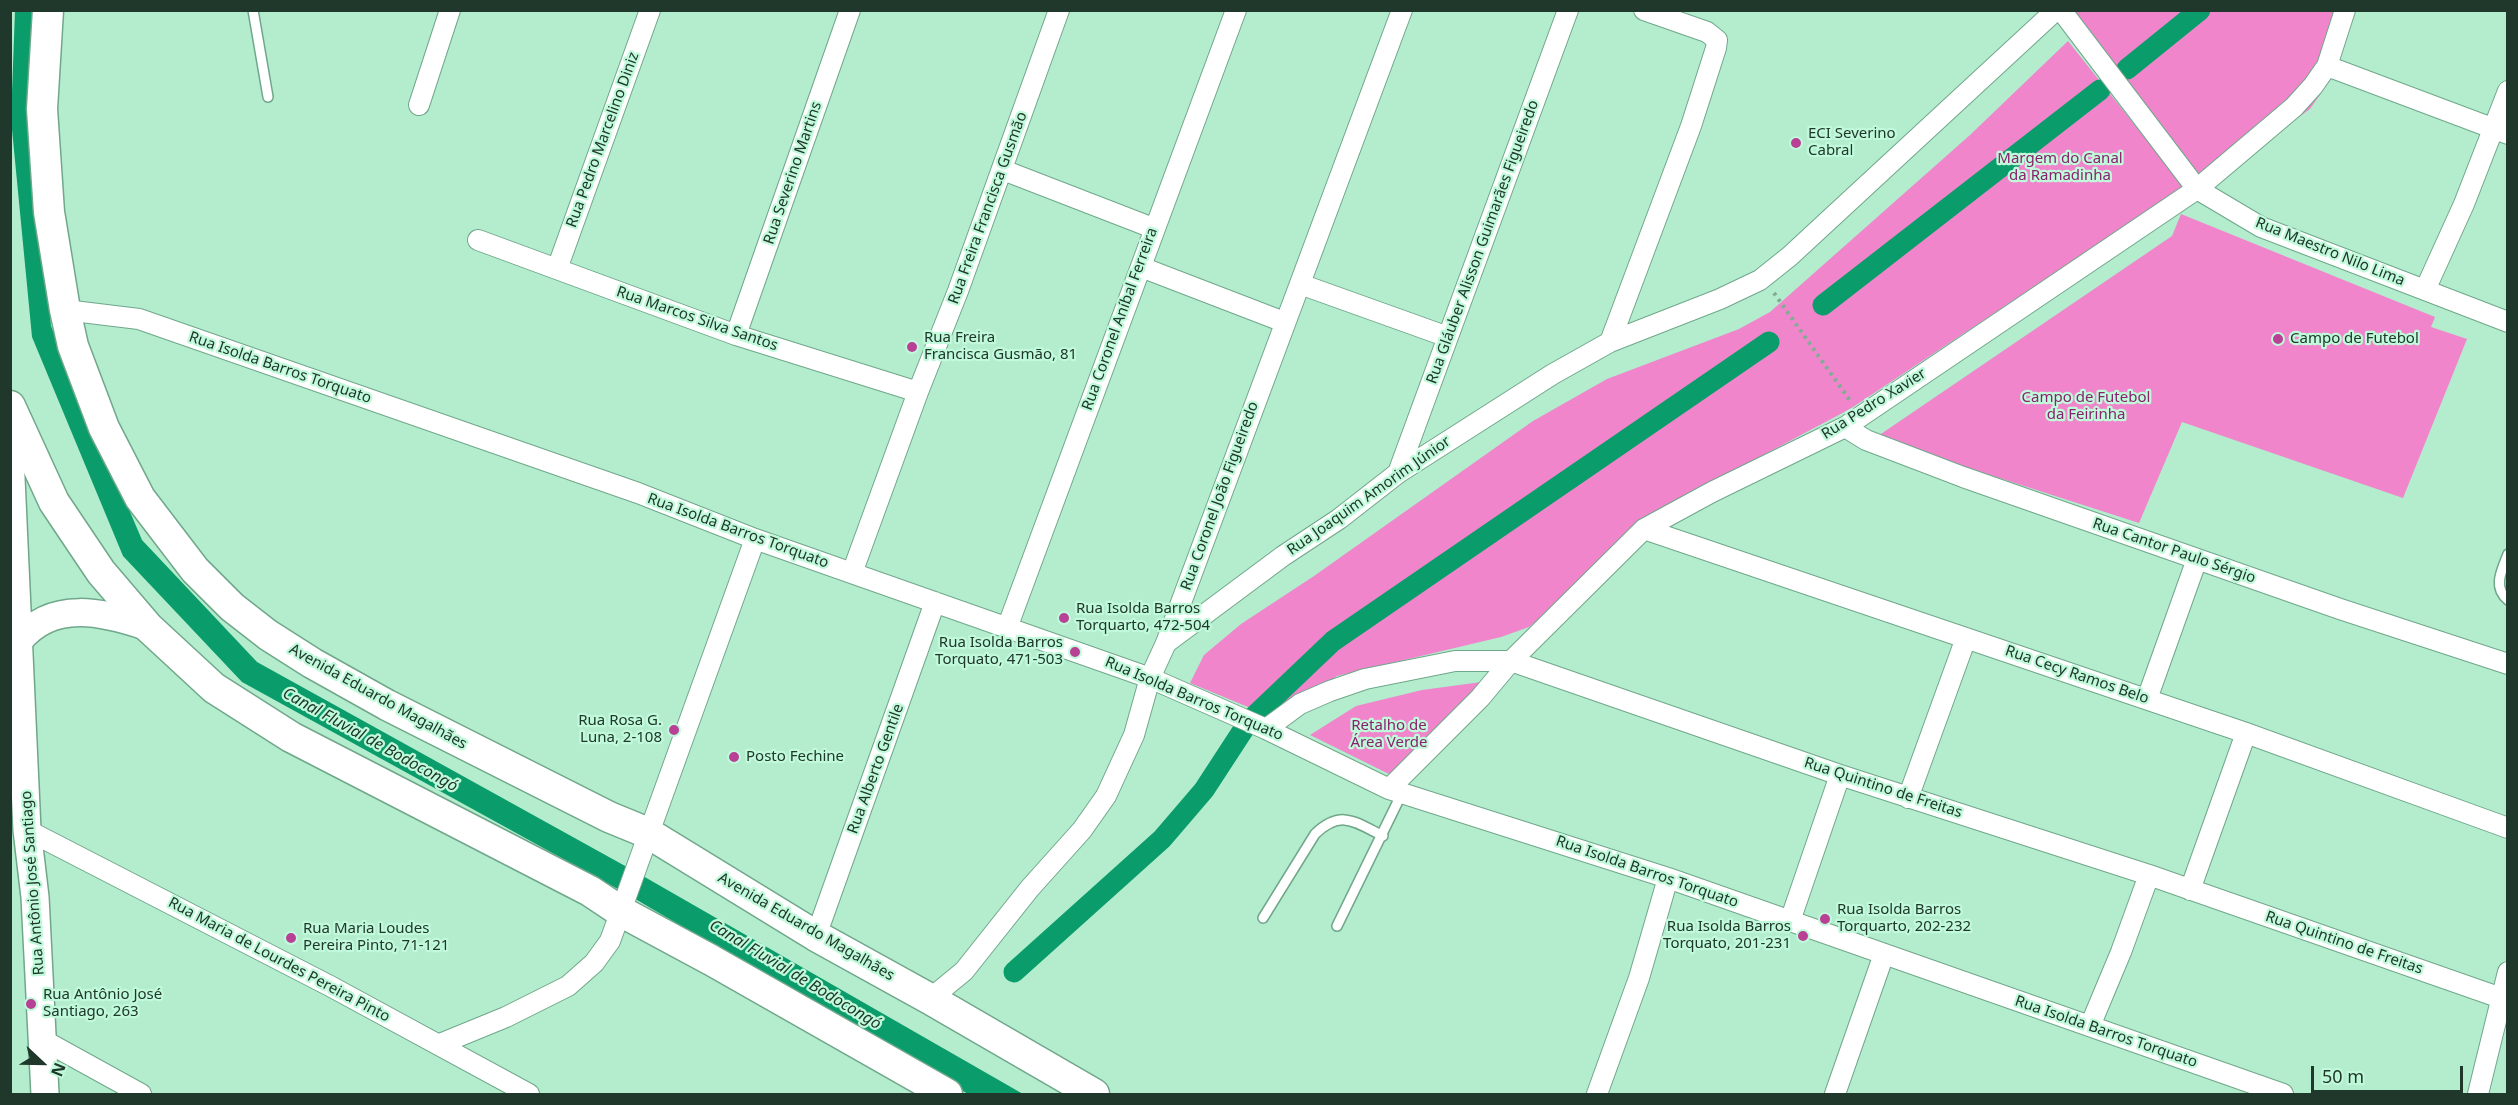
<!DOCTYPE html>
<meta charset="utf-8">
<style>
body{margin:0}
#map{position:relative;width:2518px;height:1105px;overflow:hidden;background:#b3edce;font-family:"Noto Sans",sans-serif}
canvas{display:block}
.frame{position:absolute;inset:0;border:12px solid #20372b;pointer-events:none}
.north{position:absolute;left:12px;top:1033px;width:60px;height:60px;-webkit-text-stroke:4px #c0fadb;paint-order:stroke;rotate:112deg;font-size:16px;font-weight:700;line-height:24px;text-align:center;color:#20372b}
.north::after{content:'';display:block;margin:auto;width:21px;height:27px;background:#20372b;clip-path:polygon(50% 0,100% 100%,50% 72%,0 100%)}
.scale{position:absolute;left:2311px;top:1066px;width:152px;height:27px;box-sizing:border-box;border:3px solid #20372b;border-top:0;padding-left:8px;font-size:18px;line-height:21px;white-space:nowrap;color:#20372b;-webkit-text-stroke:4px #c0fadb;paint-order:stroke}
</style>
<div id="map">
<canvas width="2518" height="1105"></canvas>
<div class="frame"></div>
<div class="north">N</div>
<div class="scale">50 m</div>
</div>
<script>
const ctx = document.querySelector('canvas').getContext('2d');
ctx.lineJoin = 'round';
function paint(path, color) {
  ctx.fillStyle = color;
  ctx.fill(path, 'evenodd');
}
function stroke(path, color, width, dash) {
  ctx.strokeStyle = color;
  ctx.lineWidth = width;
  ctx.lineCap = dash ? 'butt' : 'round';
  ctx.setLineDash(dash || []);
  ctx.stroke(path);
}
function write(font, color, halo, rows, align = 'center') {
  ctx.font = font + ' "Noto Sans",sans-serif';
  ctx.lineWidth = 4.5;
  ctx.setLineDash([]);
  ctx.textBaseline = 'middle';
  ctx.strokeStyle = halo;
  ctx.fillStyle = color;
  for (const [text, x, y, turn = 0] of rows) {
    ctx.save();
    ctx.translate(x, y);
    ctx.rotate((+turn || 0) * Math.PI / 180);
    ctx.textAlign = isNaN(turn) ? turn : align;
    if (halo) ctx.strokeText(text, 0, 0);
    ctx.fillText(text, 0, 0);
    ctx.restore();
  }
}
paint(new Path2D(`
 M2070 11H2351L2333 76 2310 109 2202 186Z
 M2068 41 2184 187 1850 409 1701 488 1529 627 1501 637 1337 676 1277 719 1190 683 1204 655 1241 624 1314 576 1533 421 1607 379 1739 329 1770 312 1970 135Z
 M2181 214 2435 317 2431 327 2467 339 2403 498 2182 422 2139 523 1875 438 2172 236Z
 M1489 681 1397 778 1310 735 1356 706 1422 690Z`), '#f085cc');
paint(new Path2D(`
 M15 11H36L31 109 51 326 142 540 257 662 636 872 1023 1094H968L625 893 242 682 123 556 32 337 11 119Z`), '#0a9c6a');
stroke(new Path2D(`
 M2127 69 2200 10
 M1823 305 2100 90
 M1014 972 1162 839 1204 790 1249 721 1333 641 1769 342`), '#0a9c6a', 21);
const lane = new Path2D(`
 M253 10 268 97
 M2508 554C2502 570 2492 587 2508 600
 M1263 918 1315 834C1341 809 1355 822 1383 836
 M1337 926 1402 793`);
const street = new Path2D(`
 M2061 10 2197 189 2261 227 2508 322
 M2327 66 2508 134
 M419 105 450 10
 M1003 170 1153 228
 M478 240 736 335 918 392
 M1141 267 1284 322
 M557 269 650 10
 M1300 284 1448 337
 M2425 290 2464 204 2508 91
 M65 310 139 319 638 493 755 539 1150 678 1266 729 1389 789 1668 878 2283 1094
 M736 335 850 10
 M1610 342 1691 126 1716 48 1717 40 1707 32 1644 10
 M1845 427 1866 440 1963 477 2340 609 2508 664
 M1398 473 1568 10
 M1644 529 2246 733 2508 828
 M852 573 918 392 958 291 1059 10
 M1007 628 1236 10
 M1166 643 1283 556 1339 519 1398 473 1553 374 1610 342 1720 299 1760 280 1790 256 2056 10
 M2147 699 2197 559
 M1266 729 1300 704 1330 691 1365 679 1455 661H1511L1840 775 2149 875 2501 998
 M1389 789 1480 698 1511 661 1644 529 1712 492 1845 427 2197 189 2294 107 2313 86 2327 66 2345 10
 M1908 798 1966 638
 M27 830 330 986 529 1094
 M2190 890 2246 733
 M1790 921 1840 775
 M816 936 935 602
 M930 999 964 971 1030 888 1082 830 1106 796 1134 735 1150 678 1166 643 1402 10
 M2090 1026 2121 952 2149 875
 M43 1040 141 1094
 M440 1044 506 1017 568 986 594 963 610 941 755 539
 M1597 1094 1639 978 1668 878
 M1835 1094 1884 954
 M2478 1094 2508 972`);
const secondary = new Path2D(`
 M10 456 27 830 35 897 45 1094
 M19 641C52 599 104 612 148 627`);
const primary = new Path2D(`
 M48 10 42 109 49 212 65 310 73 346 104 428 140 498 195 570 232 607 268 635 312 663 387 705 609 817 648 833 816 936 930 999 1094 1094
 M10 406 54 502 101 572 148 627 214 688 291 737 590 891 620 911 711 960 947 1094`);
stroke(lane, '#70a78a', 12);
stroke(street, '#70a78a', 22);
stroke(secondary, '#70a78a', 30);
stroke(primary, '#70a78a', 33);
stroke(new Path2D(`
 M1774 293 1851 402`), '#7fad94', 4, [3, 4.5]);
stroke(lane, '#fff', 9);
stroke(street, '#fff', 20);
stroke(secondary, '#fff', 27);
stroke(primary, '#fff', 30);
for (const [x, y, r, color] of [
 [1796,143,6,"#b84095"],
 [2278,339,6,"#b84095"],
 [912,347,6,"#b84095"],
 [1064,618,6,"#b84095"],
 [1075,652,6,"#b84095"],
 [674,730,6,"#b84095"],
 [734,757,6,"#b84095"],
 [1825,919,6,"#b84095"],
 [1803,936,6,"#b84095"],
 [291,938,6,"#b84095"],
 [31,1004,6,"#b84095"]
]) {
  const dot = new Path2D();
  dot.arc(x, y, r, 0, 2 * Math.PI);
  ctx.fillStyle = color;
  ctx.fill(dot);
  stroke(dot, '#c0fadb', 2);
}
write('15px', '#20372b', '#c0fadb', [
 ["ECI Severino",1808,134],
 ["Cabral",1808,151],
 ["Rua Freira",924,338],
 ["Francisca Gusmão, 81",924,355],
 ["Campo de Futebol",2290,339],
 ["Rua Isolda Barros",1076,609],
 ["Torquarto, 472-504",1076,626],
 ["Rua Isolda Barros",1063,643,"right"],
 ["Torquato, 471-503",1063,660,"right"],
 ["Rua Rosa G.",662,721,"right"],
 ["Luna, 2-108",662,738,"right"],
 ["Posto Fechine",746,757],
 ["Rua Isolda Barros",1837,910],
 ["Torquarto, 202-232",1837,927],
 ["Rua Isolda Barros",1791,927,"right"],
 ["Torquato, 201-231",1791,944,"right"],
 ["Rua Maria Loudes",303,929],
 ["Pereira Pinto, 71-121",303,946],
 ["Rua Antônio José",43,995],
 ["Santiago, 263",43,1012]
], 'left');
write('15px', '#20372b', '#c0fadb', [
 ["Rua Pedro Marcelino Diniz",603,140,-70],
 ["Rua Severino Martins",793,173,-71],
 ["Rua Freira Francisca Gusmão",988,208,-70],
 ["Rua Gláuber Alisson Guimarães Figueiredo",1483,242,-70],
 ["Rua Maestro Nilo Lima",2330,252,22],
 ["Rua Marcos Silva Santos",697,319,19],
 ["Rua Coronel Aníbal Ferreira",1120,319,-70],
 ["Rua Isolda Barros Torquato",280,368,19],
 ["Rua Pedro Xavier",1874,404,-32],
 ["Rua Coronel João Figueiredo",1220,496,-70],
 ["Rua Joaquim Amorim Júnior",1369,496,-35],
 ["Rua Isolda Barros Torquato",738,531,20],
 ["Rua Cantor Paulo Sérgio",2174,551,19],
 ["Rua Cecy Ramos Belo",2077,675,19],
 ["Avenida Eduardo Magalhães",378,697,29],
 ["Rua Isolda Barros Torquato",1194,699,23],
 ["Rua Alberto Gentile",876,769,-70],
 ["Rua Quintino de Freitas",1883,788,18],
 ["Rua Isolda Barros Torquato",1647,872,19],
 ["Rua Antônio José Santiago",33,883,-94],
 ["Avenida Eduardo Magalhães",806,927,30],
 ["Rua Quintino de Freitas",2344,943,19],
 ["Rua Maria de Lourdes Pereira Pinto",279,960,28],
 ["Rua Isolda Barros Torquato",2106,1032,19]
]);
write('15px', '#89226d', '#c0fadb', [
 ["Margem do Canal",2060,159],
 ["da Ramadinha",2060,176],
 ["Campo de Futebol",2086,398],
 ["da Feirinha",2086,415],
 ["Retalho de",1389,726],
 ["Área Verde",1389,743]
]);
write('italic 16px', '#1c3629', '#c0fadb', [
 ["Canal Fluvial de Bodocongó",370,740,29],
 ["Canal Fluvial de Bodocongó",795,975,31]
]);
</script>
